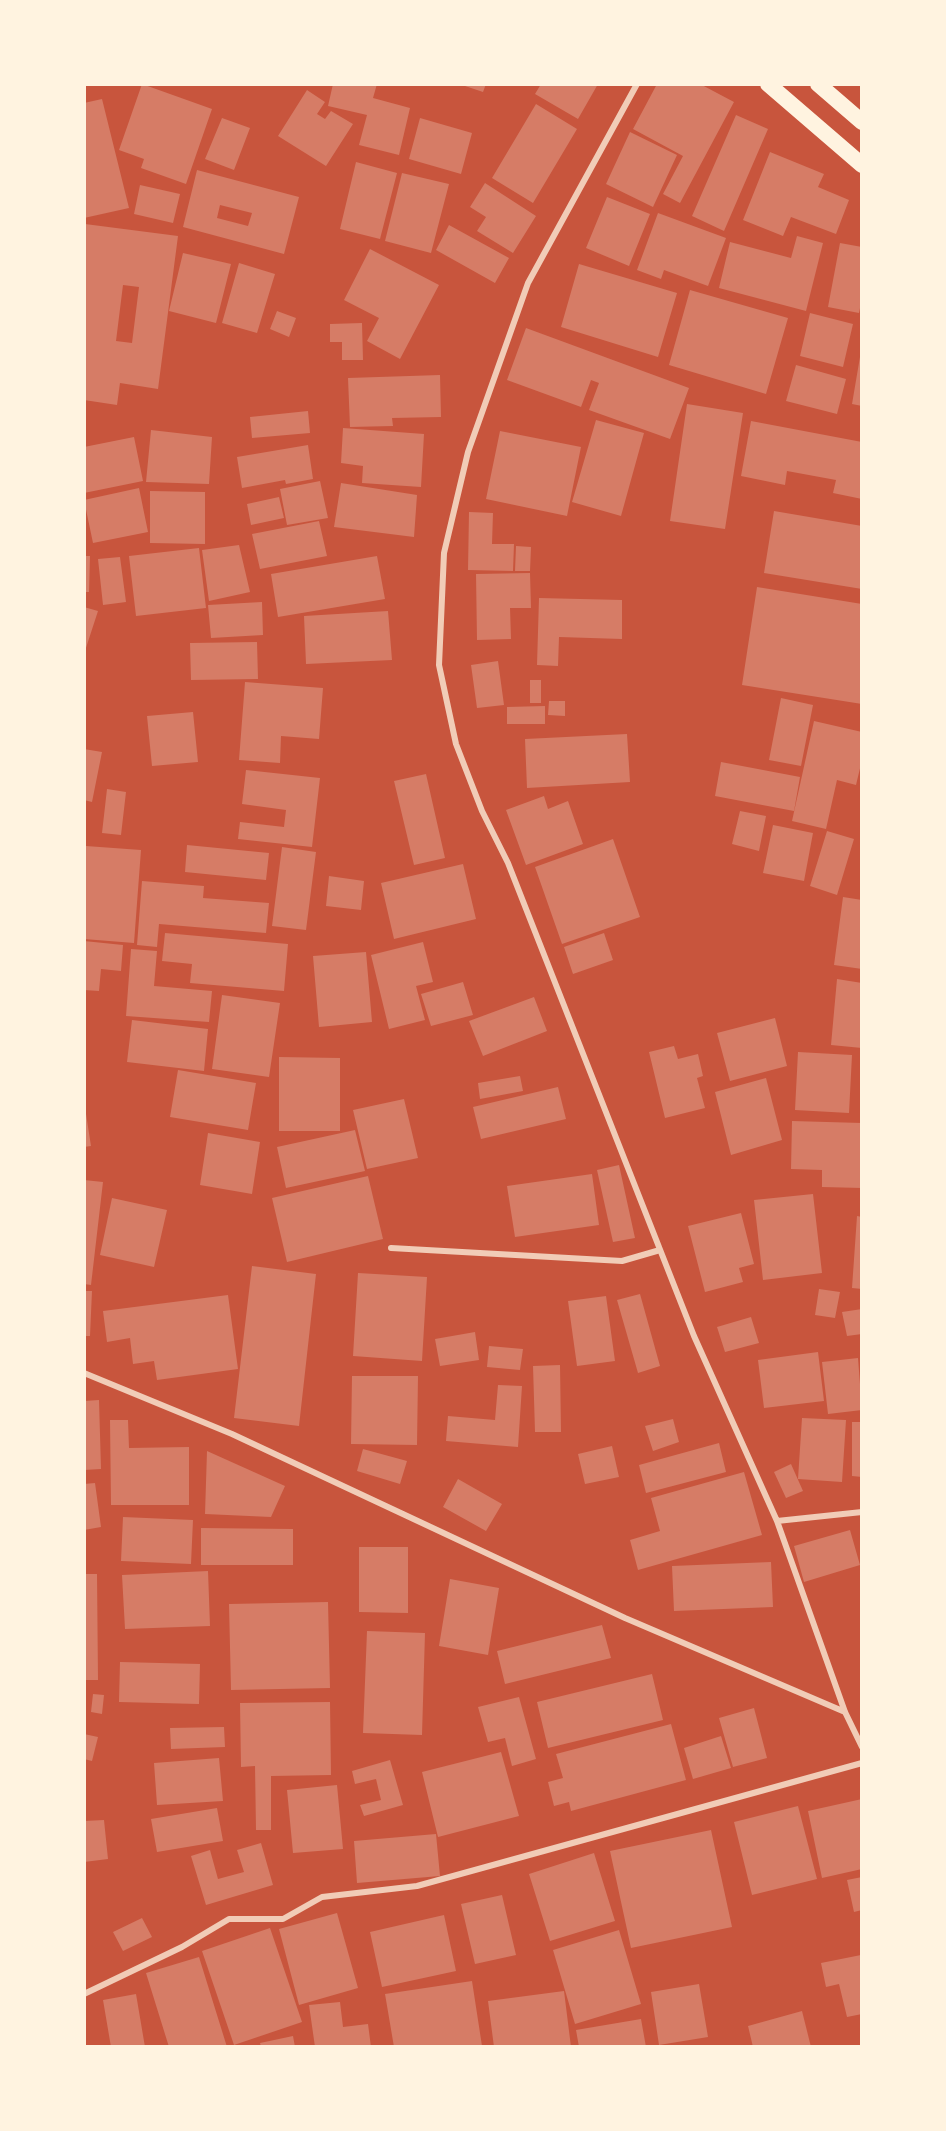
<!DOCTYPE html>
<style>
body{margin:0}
#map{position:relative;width:946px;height:2131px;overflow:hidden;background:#c8553d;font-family:Poppins,sans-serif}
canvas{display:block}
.frame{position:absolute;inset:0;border:86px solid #fff3e0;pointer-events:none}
</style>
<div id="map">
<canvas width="946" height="2131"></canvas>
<div class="frame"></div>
</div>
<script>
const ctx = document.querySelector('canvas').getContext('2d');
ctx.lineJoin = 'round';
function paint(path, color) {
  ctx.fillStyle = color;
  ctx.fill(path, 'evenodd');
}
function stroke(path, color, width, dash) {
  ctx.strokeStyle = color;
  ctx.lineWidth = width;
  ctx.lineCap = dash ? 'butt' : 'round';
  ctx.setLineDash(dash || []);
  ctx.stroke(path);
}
paint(new Path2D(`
 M142 84 212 109 186 184 141 168 144 159 119 150Z
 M333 84H377L373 98 410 108 399 155 359 145 367 115 328 106Z
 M459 84H486L483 92Z
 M541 84H598L578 119 535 94Z
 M657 84H700L734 102 680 203 663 194 683 156 633 129Z
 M307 90 325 102 317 114 325 119 331 111 353 124 326 166 278 136Z
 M102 99 129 208 84 218V103Z
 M536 104 577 129 533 203 492 178Z
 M736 115 768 129 724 231 692 216Z
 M222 118 250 128 234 170 205 159Z
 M420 118 472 133 461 174 409 159Z
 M630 132 677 155 653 207 606 184Z
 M770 152 824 174 818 187 849 200 836 234 791 217 783 236 743 220Z
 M356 162 397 173 380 239 340 229Z
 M197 170 299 197 284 254 183 227ZM220 205 252 213 248 226 217 218Z
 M402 173 449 184 431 253 385 241Z
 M485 183 536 216 513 253 477 231 486 217 470 207Z
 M140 185 180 194 173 223 134 214Z
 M607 197 650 214 629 266 586 248Z
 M658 213 726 238 708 286 664 270 661 279 637 270Z
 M85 224 178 236 158 389 120 383 117 405 84 400ZM123 285 139 287 132 343 116 341Z
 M449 225 509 258 495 283 436 250Z
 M797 236 823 243 806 311 719 288 730 242 791 258Z
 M840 243 862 247V298L859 313 828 307Z
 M370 249 439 285 400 359 367 341 379 318 344 300Z
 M183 253 231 264 216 323 169 311Z
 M239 263 275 274 257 333 222 323Z
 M579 264 677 293 658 357 561 327Z
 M690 290 788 318 766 394 669 365Z
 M277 311 296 318 289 337 270 329Z
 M810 313 853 324 843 367 800 356Z
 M362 323 363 360H342V342H330V324Z
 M526 328 689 388 670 439 589 410 599 383 591 380 581 407 507 380Z
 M861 351H862V406L852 404Z
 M796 365 846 379 837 414 786 401Z
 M440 375 441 417 392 418 393 426 350 427 348 378Z
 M687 404 743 413 725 529 670 521Z
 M308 411 310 433 252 438 250 417Z
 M596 420 644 433 621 516 572 502Z
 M751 421 862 442V499L833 493 836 480 787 471 785 485 741 476Z
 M343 428 424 434 421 487 362 483 363 466 341 463Z
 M151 430 212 437 209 484 146 482Z
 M500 431 581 447 567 516 486 499Z
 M134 437 143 481 84 493V447Z
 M308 445 313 479 286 484 285 480 242 488 237 457Z
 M320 481 328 518 287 525 280 489Z
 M341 483 417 495 414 537 334 527Z
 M139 488 148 532 93 543 84 500Z
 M150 491 205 492V544L150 543Z
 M279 497 284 518 251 525 247 504Z
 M774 511 862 526V589L764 573Z
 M469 512 493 513 492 544H514L513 571 468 570Z
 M319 521 327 556 260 569 252 534Z
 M239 545 250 592 209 601 202 550Z
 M516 546 531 547 530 571H515Z
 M199 548 206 608 136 616 129 556Z
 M84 556H90L89 592H84Z
 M377 556 385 599 278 617 271 574Z
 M120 557 126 602 103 605 98 559Z
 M530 573 531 608H510L511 639 477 640 476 574Z
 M757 587 862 604V704L742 685Z
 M539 598 622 600V639L559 637 558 666 537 665Z
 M262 602 263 635 211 638 208 605Z
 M84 607 98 611 84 654Z
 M388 611 392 660 306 664 304 616Z
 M257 642 258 679 191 680 190 643Z
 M498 661 504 705 477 708 471 665Z
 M530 680H541V703H530Z
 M245 682 323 688 319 739 281 736 280 763 239 760Z
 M781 698 813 705 801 766 769 760Z
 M549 701H565V716L548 715Z
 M545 706V724H507V707Z
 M193 712 198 762 152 766 147 716Z
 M814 721 862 732V760L856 785 837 780 826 829 792 821Z
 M627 734 630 782 527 788 525 739Z
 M84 749 102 752 92 802 84 800Z
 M721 762 800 777 794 811 715 796Z
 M246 770 320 778 312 847 238 839 240 822 284 827 286 810 242 804Z
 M426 774 445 858 414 865 394 781Z
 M107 789 126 792 121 835 102 833Z
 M544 796 548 809 568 801 583 844 526 865 506 810Z
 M740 811 766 816 759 851 732 844Z
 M773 825 813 833 804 881 763 873Z
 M827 831 854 839 837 895 810 886Z
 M613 839 640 917 562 944 535 867Z
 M187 845 269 853 266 880 185 872Z
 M86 846 141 850 134 943 84 939Z
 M282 847 316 852 306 930 272 926Z
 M463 864 476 919 394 939 381 883Z
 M329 876 364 881 361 910 326 906Z
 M142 881 204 886 203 898 269 903 266 933 159 924 157 947 137 945Z
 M843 897 862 900V969L834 965Z
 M165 933 288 944 284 991 190 983 192 964 162 961Z
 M604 933 613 960 573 974 564 947Z
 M84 941 123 945 121 971 101 969 99 991 84 990Z
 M423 942 433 982 416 986 425 1020 389 1029 371 955Z
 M131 949 157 951 154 986 212 991 209 1022 126 1016Z
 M366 952 372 1022 319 1027 313 956Z
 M837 979 862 983V1048L831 1045Z
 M463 982 473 1015 431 1026 421 994Z
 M222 995 280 1003 269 1077 212 1069Z
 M534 997 547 1031 483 1056 469 1021Z
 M775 1018 787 1066 730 1081 717 1033Z
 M132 1020 208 1029 204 1071 127 1062Z
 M674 1046 678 1059 698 1054 703 1076 697 1078 705 1108 665 1118 649 1052Z
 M798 1052 852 1055 849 1113 795 1110Z
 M279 1057 340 1058V1131H279Z
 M178 1070 256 1083 248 1130 170 1117Z
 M520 1076 523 1091 480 1099 478 1083Z
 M766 1078 782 1140 731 1155 715 1092Z
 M558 1087 566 1119 481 1139 473 1107Z
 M404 1099 418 1158 367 1169 353 1110Z
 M84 1101 91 1146 84 1147Z
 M792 1121 862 1123V1188L822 1187V1170L791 1169Z
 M355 1130 365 1171 286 1188 277 1147Z
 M208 1133 260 1142 252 1194 200 1185Z
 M619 1165 635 1238 613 1242 597 1170Z
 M592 1174 599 1225 515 1237 507 1186Z
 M368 1176 383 1239 287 1262 272 1198Z
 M84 1180 103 1182 91 1285 84 1284Z
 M813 1194 822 1273 763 1280 754 1200Z
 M112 1198 167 1210 154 1267 100 1255Z
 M741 1213 754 1264 739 1268 743 1282 705 1292 688 1226Z
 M857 1216 862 1217V1289L852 1288Z
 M252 1266 316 1274 299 1426 234 1418Z
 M358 1273 427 1277 422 1361 353 1356Z
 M819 1289 840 1292 835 1318 815 1315Z
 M84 1291H92L90 1336H84Z
 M640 1294 660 1366 638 1373 617 1300Z
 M228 1295 238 1369 157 1380 154 1361 133 1364 130 1338 107 1342 103 1311Z
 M606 1296 615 1361 577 1366 568 1301Z
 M862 1309V1334L847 1336 842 1312Z
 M751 1317 759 1343 725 1352 717 1327Z
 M475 1332 479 1360 440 1366 435 1339Z
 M489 1346 523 1349 520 1370 487 1367Z
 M818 1352 824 1401 764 1408 758 1360Z
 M858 1358 862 1410 828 1414 822 1362Z
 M560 1365 561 1432H535L533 1366Z
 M352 1376H418L417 1445 351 1444Z
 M498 1385 522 1386 518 1447 446 1441 448 1416 495 1420Z
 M99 1400 101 1469 84 1470V1401Z
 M802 1418 846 1420 842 1482 798 1479Z
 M673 1419 679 1442 653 1451 645 1426Z
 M110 1420H128L129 1448 189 1447V1505H111Z
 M852 1422H862V1477L852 1476Z
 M719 1443 726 1472 646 1493 639 1465Z
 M612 1446 619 1477 585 1484 578 1454Z
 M363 1449 407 1461 400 1484 357 1471Z
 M207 1451 285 1486 271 1517 205 1514Z
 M791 1464 803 1491 786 1498 774 1472Z
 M744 1472 762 1535 638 1570 630 1540 660 1531 651 1498Z
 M458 1479 502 1504 486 1531 443 1507Z
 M95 1483 101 1527 84 1530V1484Z
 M123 1517 193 1520 191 1564 121 1561Z
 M201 1528 293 1529V1565H201Z
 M850 1530 860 1565 804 1582 794 1546Z
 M359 1547H408V1613L359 1612Z
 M771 1562 773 1607 674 1611 672 1566Z
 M208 1571 210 1626 125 1629 122 1575Z
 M84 1574H97L98 1680H84Z
 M450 1579 499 1588 488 1655 439 1646Z
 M328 1602 330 1688 231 1690 229 1604Z
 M602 1625 611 1658 505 1684 497 1651Z
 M367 1631 425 1633 422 1735 363 1733Z
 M120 1662 200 1664 199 1704 119 1702Z
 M652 1674 663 1720 548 1748 537 1702Z
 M93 1694 104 1695 102 1714 91 1712Z
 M519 1697 536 1759 512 1766 505 1738 488 1742 478 1707Z
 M330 1702 331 1775 271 1776V1830H256L255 1766 241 1767 240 1703Z
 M754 1708 767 1758 733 1767 719 1718Z
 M671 1724 686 1780 571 1811 569 1802 554 1806 548 1782 563 1778 556 1754Z
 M224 1727 225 1747 171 1749 170 1728Z
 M84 1734 98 1737 92 1761 84 1759Z
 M721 1736 731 1768 693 1779 684 1748Z
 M501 1752 519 1816 438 1837 422 1772Z
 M219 1758 223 1801 157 1805 154 1763Z
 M390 1760 403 1805 364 1816 360 1805 381 1800 376 1779 355 1784 352 1771Z
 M337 1785 343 1849 293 1853 287 1790Z
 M862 1799V1869L822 1878 808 1811Z
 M798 1806 817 1879 752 1895 734 1822Z
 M217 1808 223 1841 157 1852 151 1819Z
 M104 1820 108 1859 84 1862V1821Z
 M711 1830 732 1927 631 1948 610 1851Z
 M436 1834 440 1876 357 1883 354 1841Z
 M261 1843 273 1885 206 1905 191 1856 210 1850 218 1879 244 1872 237 1850Z
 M594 1853 615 1921 550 1941 529 1874Z
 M862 1877V1910L854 1912 847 1880Z
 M502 1895 516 1955 475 1964 461 1904Z
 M337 1913 358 1988 299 2005 279 1929Z
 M444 1915 456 1971 382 1987 370 1932Z
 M142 1918 152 1937 123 1951 113 1932Z
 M270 1928 302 2022 234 2045 202 1951Z
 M619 1930 641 2004 575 2024 553 1950Z
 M861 1955 862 2014 847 2017 839 1984 826 1987 821 1963Z
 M199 1957 227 2047H169L146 1973Z
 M472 1981 482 2046 394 2047 385 1994Z
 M699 1984 708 2037 659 2045 651 1992Z
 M564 1991 571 2047H494L488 2001Z
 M136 1994 145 2047H111L103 2000Z
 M340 2002 343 2027 368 2024 371 2047H315L309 2005Z
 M802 2011 811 2047H753L748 2026Z
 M641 2019 646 2047H579L576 2030Z
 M293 2036 295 2047H261L260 2043Z`), '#d67c66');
stroke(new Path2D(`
 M637 84 528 283 468 452 444 553 439 665 456 744 482 811 508 863 694 1336 777 1521 845 1712 862 1747
 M391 1248 622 1261 660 1250
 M84 1373 232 1434 625 1618 845 1712
 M777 1521 862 1512
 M84 1994 182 1947 229 1919H283L322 1897 417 1886 862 1763`), '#f1ccb7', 6);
stroke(new Path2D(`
 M768 84 862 165
 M818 84 862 122`), '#fff3e0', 16);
</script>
